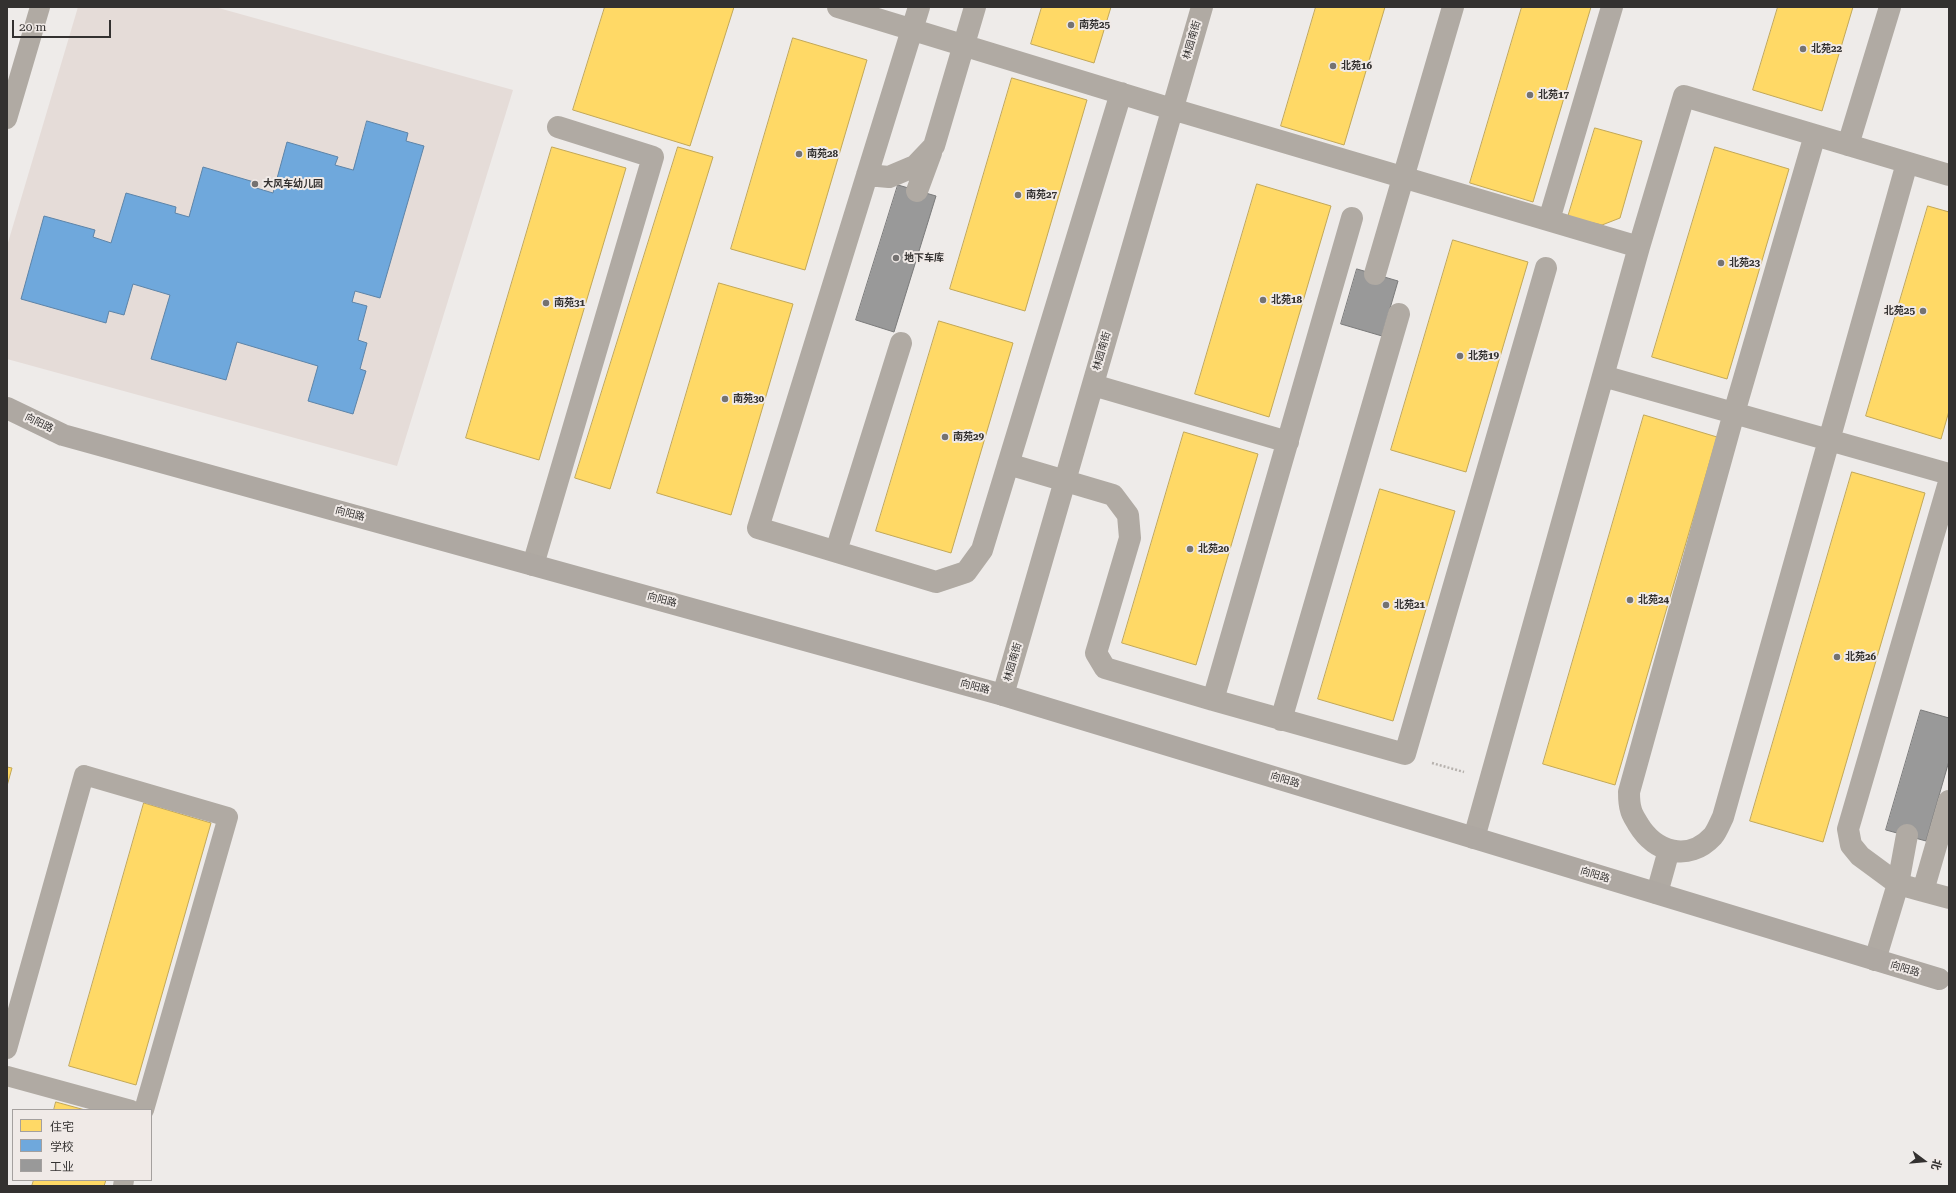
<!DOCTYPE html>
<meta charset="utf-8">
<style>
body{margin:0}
#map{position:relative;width:1956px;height:1193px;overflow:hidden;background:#eeebe9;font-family:"Roboto Serif","Noto Sans SC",serif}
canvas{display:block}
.frame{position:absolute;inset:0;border:8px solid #333130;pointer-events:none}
.legend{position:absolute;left:12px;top:1109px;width:140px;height:72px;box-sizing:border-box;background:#f0eae7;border:1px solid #a4a09e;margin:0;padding:5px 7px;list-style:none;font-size:12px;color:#333130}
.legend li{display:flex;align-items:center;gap:8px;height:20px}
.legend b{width:20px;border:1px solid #a4a09e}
.north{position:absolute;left:1904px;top:1141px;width:40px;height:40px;-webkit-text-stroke:3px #f0eae7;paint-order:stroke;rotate:106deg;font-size:11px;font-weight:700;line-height:16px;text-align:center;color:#333130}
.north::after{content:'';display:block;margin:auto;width:14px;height:18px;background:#333130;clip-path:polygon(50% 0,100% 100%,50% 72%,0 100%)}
.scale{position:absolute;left:12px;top:20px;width:99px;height:18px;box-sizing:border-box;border:2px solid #333130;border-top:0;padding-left:5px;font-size:12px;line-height:14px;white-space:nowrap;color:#333130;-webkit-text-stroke:3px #f0eae7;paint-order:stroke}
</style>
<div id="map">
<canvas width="1956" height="1193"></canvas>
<div class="frame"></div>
<ul class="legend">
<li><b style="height:11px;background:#ffd966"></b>住宅</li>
<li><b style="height:11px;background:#6fa8dc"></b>学校</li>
<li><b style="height:11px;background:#999"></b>工业</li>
</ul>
<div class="north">北</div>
<div class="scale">20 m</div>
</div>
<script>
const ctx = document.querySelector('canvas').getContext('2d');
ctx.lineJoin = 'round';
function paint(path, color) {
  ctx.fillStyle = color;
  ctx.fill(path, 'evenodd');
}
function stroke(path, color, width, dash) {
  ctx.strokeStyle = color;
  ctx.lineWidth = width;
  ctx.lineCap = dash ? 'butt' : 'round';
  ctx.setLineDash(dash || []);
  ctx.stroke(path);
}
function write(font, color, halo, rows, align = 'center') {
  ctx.font = font + ' "Roboto Serif","Noto Sans SC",serif';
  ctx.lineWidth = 4;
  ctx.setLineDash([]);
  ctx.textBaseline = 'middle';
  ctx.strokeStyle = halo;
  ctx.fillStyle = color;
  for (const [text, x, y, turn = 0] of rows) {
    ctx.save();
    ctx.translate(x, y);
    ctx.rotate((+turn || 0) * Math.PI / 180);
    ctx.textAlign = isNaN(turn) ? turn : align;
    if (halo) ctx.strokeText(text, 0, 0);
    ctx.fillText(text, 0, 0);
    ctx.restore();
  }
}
paint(new Path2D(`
 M78 7H215L513 90 397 466 7 359V246Z`), '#e5dcd8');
const homes = new Path2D(`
 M605 7H734L690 146 573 110Z
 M1042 7H1111L1094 63 1031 44Z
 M1316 7H1385L1344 145 1281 126Z
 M1522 7H1591L1533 202 1470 183Z
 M1778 7H1853L1822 111 1753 90Z
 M793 38 867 60 805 270 731 249Z
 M1012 78 1087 100 1025 311 950 289Z
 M1595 128 1642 141 1620 218 1602 225 1568 217Z
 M552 147 626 168 539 460 466 438Z
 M678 147 713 157 610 489 575 478Z
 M1715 147 1789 169 1727 379 1652 357Z
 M1257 184 1331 206 1269 417 1195 394Z
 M1928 206 1949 212V411L1941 439 1866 416Z
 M1453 240 1528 262 1466 472 1391 450Z
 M719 283 793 304 731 515 657 493Z
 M939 321 1013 343 951 553 876 531Z
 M1644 415 1717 437 1615 785 1543 764Z
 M1184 432 1258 454 1196 665 1122 643Z
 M1852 472 1925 493 1823 842 1750 821Z
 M1380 489 1455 511 1393 721 1318 699Z
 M7 767 12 768 7 786Z
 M144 803 211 823 136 1085 69 1066Z
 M56 1102 85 1110H54Z
 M34 1180H106L104 1186H32Z`);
paint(homes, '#ffd966');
stroke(homes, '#c2a756', 1);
const schools = new Path2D(`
 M367 121 408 133 406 141 424 146 380 298 355 291 352 302 367 306 358 340 367 343 360 369 366 371 353 414 308 401 318 366 237 342 226 380 151 359 170 295 133 284 124 315 109 311 106 323 21 299 44 216 95 230 93 237 111 243 126 193 176 207 175 213 189 217 203 167 254 182 253 187 273 193 287 142 338 157 335 165 353 170Z`);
paint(schools, '#6fa8dc');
stroke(schools, '#5d84a8', 1);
const industry = new Path2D(`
 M898 185 936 196 894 332 856 320Z
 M1357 269 1398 281 1382 336 1341 324Z
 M1921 710 1949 718V761L1926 841 1886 830Z`);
paint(industry, '#999');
stroke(industry, '#7a7a7a', 1);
stroke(new Path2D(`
 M1432 763 1464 772`), '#b6b1ad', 2.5, [2, 2]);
stroke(new Path2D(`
 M7 119 40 7
 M7 1049 84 775 228 817 144 1110
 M7 1076 131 1110
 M123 1186 124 1180`), '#b0aaa3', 20);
stroke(new Path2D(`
 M838 7 1172 109 1639 247
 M919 7 758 528 936 582 966 572 982 550 1121 93
 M1815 135 1734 413 1629 792C1629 798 1629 804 1631 810 1632 815 1636 820 1638 824 1655 852 1688 863 1713 836 1717 831 1720 823 1723 817L1907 163
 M1848 145 1890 7
 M867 175 889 177 915 166 934 146 975 7
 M917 191 931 153
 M1549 220 1612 7
 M1375 274 1453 7
 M1603 376 1949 474
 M1093 385 1288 442
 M1008 464 1113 495 1128 515 1130 538 1096 653 1105 668 1213 700 1352 218
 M1949 482 1848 829 1851 845 1860 856 1898 884 1923 891 1949 801
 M836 551 901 343
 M533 565 653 157 558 127
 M1003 695 1202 7
 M1213 700 1405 754 1546 268
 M1281 720 1399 314
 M1474 838 1639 247 1684 96 1949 175
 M1923 891 1949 898
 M1657 893 1669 850
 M1875 960 1898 884 1907 835`), '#b0aaa3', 22);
stroke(new Path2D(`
 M7 408 63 435 1003 695 1939 979`), '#aea8a2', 22);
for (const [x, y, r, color] of [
 [1071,25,4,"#747271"],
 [1803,49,4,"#747271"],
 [1333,66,4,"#747271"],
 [1530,95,4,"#747271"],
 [799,154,4,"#747271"],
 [255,184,4,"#747271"],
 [1018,195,4,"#747271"],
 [896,258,4,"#747271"],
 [1721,263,4,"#747271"],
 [1263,300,4,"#747271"],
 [546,303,4,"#747271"],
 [1923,311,4,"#747271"],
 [1460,356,4,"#747271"],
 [725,399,4,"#747271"],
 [945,437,4,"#747271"],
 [1190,549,4,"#747271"],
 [1630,600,4,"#747271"],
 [1386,605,4,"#747271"],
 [1837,657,4,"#747271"]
]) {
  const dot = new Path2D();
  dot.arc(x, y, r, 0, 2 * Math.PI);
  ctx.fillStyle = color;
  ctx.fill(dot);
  stroke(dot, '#f0eae7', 1.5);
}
write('bold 10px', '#333130', '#f0eae7', [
 ["南苑25",1079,25],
 ["北苑22",1811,49],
 ["北苑16",1341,66],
 ["北苑17",1538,95],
 ["南苑28",807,154],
 ["大风车幼儿园",263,184],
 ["南苑27",1026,195],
 ["地下车库",904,258],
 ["北苑23",1729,263],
 ["北苑18",1271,300],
 ["南苑31",554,303],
 ["北苑25",1915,311,"right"],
 ["北苑19",1468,356],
 ["南苑30",733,399],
 ["南苑29",953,437],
 ["北苑20",1198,549],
 ["北苑24",1638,600],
 ["北苑21",1394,605],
 ["北苑26",1845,657]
], 'left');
write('10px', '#333130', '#f0eae7', [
 ["林园南街",1192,40,-74],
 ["林园南街",1102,351,-74],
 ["向阳路",39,423,26],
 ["向阳路",350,514,15],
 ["向阳路",662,600,15],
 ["林园南街",1013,662,-74],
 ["向阳路",975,687,15],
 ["向阳路",1285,780,17],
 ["向阳路",1595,875,17],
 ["向阳路",1905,969,17]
]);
</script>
